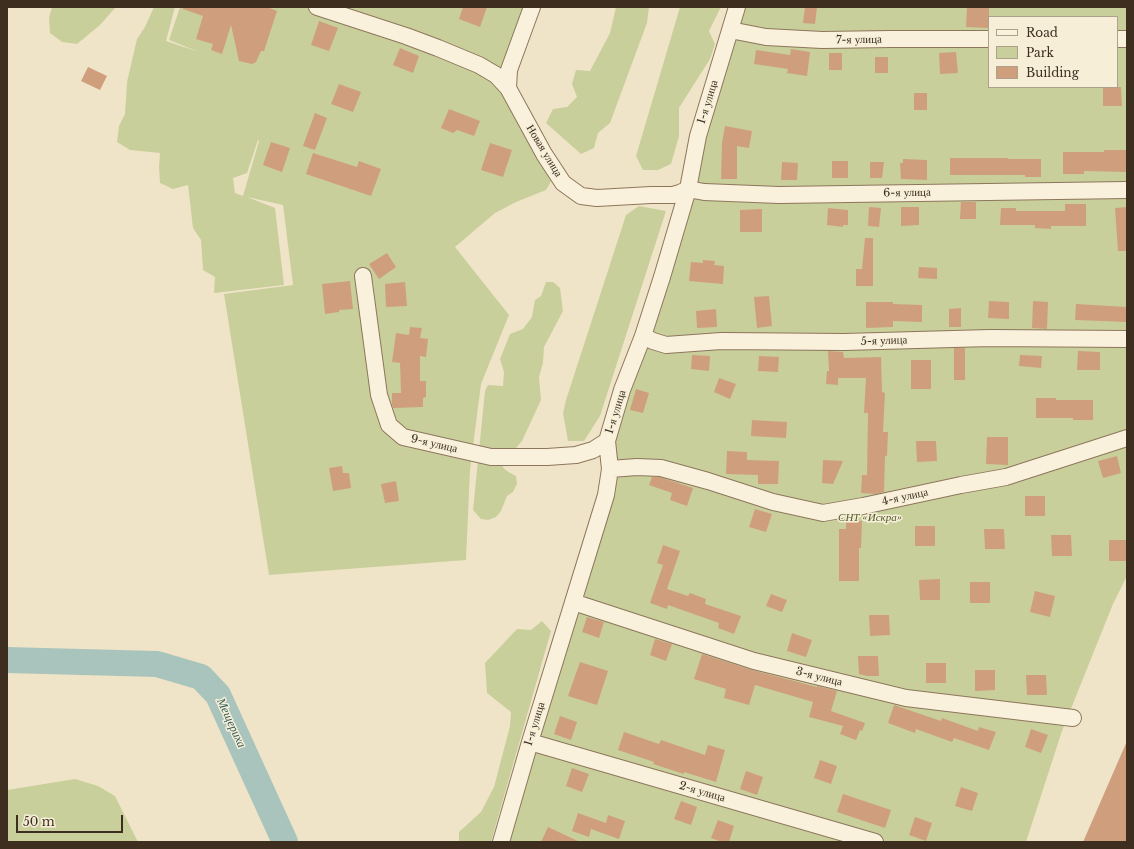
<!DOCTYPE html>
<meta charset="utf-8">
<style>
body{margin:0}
#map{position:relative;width:1134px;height:849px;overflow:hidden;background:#f0e4c8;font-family:"Libre Baskerville",serif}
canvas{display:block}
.frame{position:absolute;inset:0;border:8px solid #3d2e20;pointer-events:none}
.legend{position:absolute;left:988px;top:16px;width:130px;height:72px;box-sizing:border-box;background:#f7eed8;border:1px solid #ada18e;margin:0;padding:5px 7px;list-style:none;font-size:12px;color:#3d2e20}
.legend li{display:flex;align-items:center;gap:8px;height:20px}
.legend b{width:20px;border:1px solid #ada18e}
.scale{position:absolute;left:16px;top:815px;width:107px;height:18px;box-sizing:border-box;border:2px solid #3d2e20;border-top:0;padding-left:5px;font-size:12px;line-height:14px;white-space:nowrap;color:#3d2e20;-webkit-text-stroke:3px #f7eed8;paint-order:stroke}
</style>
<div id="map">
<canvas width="1134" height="849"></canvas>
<div class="frame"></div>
<ul class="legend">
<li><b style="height:5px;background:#faf1dc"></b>Road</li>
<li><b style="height:11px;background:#c9cf9b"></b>Park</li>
<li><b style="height:11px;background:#cf9f7d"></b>Building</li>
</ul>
<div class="scale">50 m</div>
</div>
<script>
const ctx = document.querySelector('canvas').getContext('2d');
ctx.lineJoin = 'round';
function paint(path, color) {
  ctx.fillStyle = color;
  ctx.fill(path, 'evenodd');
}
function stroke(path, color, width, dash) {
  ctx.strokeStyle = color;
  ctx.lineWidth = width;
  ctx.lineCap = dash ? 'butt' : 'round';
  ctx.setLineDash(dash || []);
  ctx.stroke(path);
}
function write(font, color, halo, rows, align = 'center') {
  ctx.font = font + ' "Libre Baskerville",serif';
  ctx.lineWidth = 3;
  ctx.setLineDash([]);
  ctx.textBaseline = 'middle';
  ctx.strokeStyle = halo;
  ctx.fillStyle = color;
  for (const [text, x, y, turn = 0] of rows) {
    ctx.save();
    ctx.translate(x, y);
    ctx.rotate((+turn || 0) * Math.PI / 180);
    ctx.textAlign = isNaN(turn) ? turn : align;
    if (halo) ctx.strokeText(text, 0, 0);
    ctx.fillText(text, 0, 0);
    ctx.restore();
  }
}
paint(new Path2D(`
 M52 7H116L100 25 77 44 62 42 50 33 49 18Z
 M154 7H175L166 41 199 52 169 40 180 7H536L508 80 559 168 546 190 516 202 495 213 455 247 509 315 481 384 470 470 466 560 269 575 224 294 293 285 283 205 247 197 275 208 284 285 214 293 215 277 203 270 201 240 193 228 188 185 173 189 160 183 159 167 160 153 130 150 117 142 119 126 125 114 127 82 137 39 145 27ZM258 140 259 141 243 196 235 193 233 178 247 173Z
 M616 7H649L647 23 610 123 598 133 594 148 581 154 546 123 553 109 567 107 577 97 572 84 576 70 590 71 610 33Z
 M680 7H721L709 31 715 44 710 59 679 108V136L671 164 658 170H643L636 156Z
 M742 7H1127V576L1113 604 1062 731 1026 842H507L538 737 583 601 615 486 614 445 694 180ZM989 17H1117V87H989Z
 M639 206 666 211 600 416 584 441H568L563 413 566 400 626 215Z
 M546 282H553L560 288 563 311 544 347 543 363 539 377 541 400 522 441 516 448 502 455C500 469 505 470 516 476L517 484 513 492 507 496 501 511 496 517 488 520 481 519 473 510 485 391 488 385 503 386 504 372 500 359 510 334 523 329 532 317 535 300 541 296Z
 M542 621 551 631 491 842H459V832L481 812 494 787 510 726 511 712 487 693 485 663 517 629 531 630Z
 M75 779 98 786 115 796 138 842H7V790Z`), '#c9cf9b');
stroke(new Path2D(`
 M7 660 157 664 201 677 218 695 285 842`), '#a9c4bc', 26);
paint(new Path2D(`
 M183 7H267L277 11 264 51H261L256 62 252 64 239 61 231 25 222 54 211 50 213 44 196 39 203 16 183 9Z
 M463 7H487L480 27 459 19Z
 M805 7H817L815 24 803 23Z
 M967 7H989V28L966 27Z
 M319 21 338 28 329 51 311 45Z
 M400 48 419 56 413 73 393 65Z
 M791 49 810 52 807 76 787 73 788 69 754 64 756 50 790 55Z
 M956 52 958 73 940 74 939 53Z
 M829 53H842V70H829Z
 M875 57H888V73H875Z
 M88 67 107 76 100 90 81 81Z
 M339 84 361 92 353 112 331 104Z
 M1103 87H1121L1122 106H1103Z
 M914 93H927V110H914Z
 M449 109 480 121 474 136 457 130 453 133 441 128Z
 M315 113 327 118 315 150 303 146Z
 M725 126 752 131 749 148 737 146V179H721L722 143Z
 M271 142 290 148 282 172 263 165Z
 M490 143 512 150 503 177 481 170Z
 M1104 150H1126V172L1084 171V174H1063V152H1104Z
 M313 153 357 167 359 161 381 169 371 196 306 174Z
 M950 158H1008V159H1041V177H1025V175H950Z
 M903 159 927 160V180L901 179 900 163H903Z
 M832 161H848V178H832Z
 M782 162 798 163 797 180H781Z
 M870 162H884L882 178H870Z
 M961 202H976V219H960Z
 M1065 204H1086V226H1051V229L1035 228V225H1000L1001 208H1016V211H1065Z
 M869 207 881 208 879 227 868 226Z
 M901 207H919V225L901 226Z
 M1127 207V251H1118L1115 208Z
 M828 208 848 210V225H843V227L827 225Z
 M762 209V232H740V210Z
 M865 238H873V286H856V269H862Z
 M387 253 396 267 379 279 369 264Z
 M703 260 715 261 714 265 724 266 723 284 689 281 691 262 703 263Z
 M919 267 937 268V279L918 278Z
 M350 281 353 309 339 310V312L325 314 322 284Z
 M405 282 407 306 386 307 385 284Z
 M769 296 772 326 757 328 754 297Z
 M989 301 1009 302V319L988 318Z
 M1033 301 1048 302 1047 329 1032 328Z
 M866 302H893V304L922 305V322L893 321V327L866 328Z
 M1076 304 1127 307V322L1075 320Z
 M961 308V327H949V309Z
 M716 309 717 327 697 328 696 311Z
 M410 327 422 328 420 338 428 339 426 357 420 356V381H426V397L423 398V407L393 408 392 404V393H401L400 363 392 362 396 333 409 335Z
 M954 348H965V380H954Z
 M828 351 843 352 844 358 881 357 882 392 885 393 883 432H888L887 456H885L884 492 876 494 861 493 862 475H867L868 413H864L866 378H838V385L826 384 827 371H829Z
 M1078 351 1100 352V370H1077Z
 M692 355 710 356 709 371 691 369Z
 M1020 355 1042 356 1041 368 1019 366Z
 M759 356 779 357 778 372 758 371Z
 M911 360H931V389H911Z
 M719 378 736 384 730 399 714 392Z
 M636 389 649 393 643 413 630 410Z
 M1036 398H1056V400H1093V420H1073V418H1036Z
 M752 420 787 422 786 438 751 436Z
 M987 437H1008V465L986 464Z
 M916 441H936L937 461 917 462Z
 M727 451 747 452V460L779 461 778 484H758V475L726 474Z
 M1117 456 1121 473 1103 478 1098 461Z
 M823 460 843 461 833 484 822 483Z
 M342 466 343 473H349L351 488 333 491 329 468Z
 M652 477H660L693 488 687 506 670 500 672 493 649 485Z
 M396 481 399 501 385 503 381 484Z
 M1025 496H1045V516H1025Z
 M755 509 772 514 766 532 749 527Z
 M846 520 862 521 861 548H859V581H839V529H846Z
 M915 526H935V546H915Z
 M984 529H1004L1005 549H985Z
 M1051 535H1071L1072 556H1052Z
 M1109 540H1127V561H1109Z
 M663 545 680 551 667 589 688 596 690 593 706 599 705 604 741 616 734 634 718 628 719 623 668 605 667 609 650 603 663 565 657 563Z
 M940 579V600H920L919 580Z
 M970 582H990V603H970Z
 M1035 591 1055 596 1050 617 1030 612Z
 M771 594 787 600 782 612 766 606Z
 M869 615H889L890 635 870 636Z
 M587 617 604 622 599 638 582 632Z
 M792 633 812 640 806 657 787 651Z
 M655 639 672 644 666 661 650 655Z
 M702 654 752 670 817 687V686L837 691 831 711 865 723 862 731 860 730 856 740 840 734 843 726 809 717 813 702 755 685 749 705 724 698 726 689 694 679Z
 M858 656H878L879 676H867L859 674Z
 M580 662 608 671 597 705 568 696Z
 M926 663H946V683H926Z
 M975 670H995V690L975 691Z
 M1026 675H1046L1047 695H1027Z
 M894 705 941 721 942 718 978 731 979 727 996 732 989 750 954 738 952 742 916 729 915 733 888 723Z
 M560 716 577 722 571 740 554 734Z
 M1031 729 1048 735 1041 753 1025 747Z
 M624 732 659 744 661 740 705 755 708 745 725 750 716 782 684 772V774L653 764 654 762 618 750Z
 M1127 741V842H1083Z
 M820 760 837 766 831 784 814 778Z
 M572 768 589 774 582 792 566 786Z
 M746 771 763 777 757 795 740 789Z
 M961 787 978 793 972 811 955 806Z
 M843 794 891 810 885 828 837 812Z
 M681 801 697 807 691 825 674 819Z
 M578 813 606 823 608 815 625 821 619 839 591 829 589 837 572 831Z
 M915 817 932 823 926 841 909 835Z
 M718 820 734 826 729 842H722L711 838Z
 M548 827 580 842H541Z`), '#cf9f7d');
const street = new Path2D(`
 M317 7 406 36 438 48 479 65 496 75 508 88 544 154 563 183 581 196 597 198 651 195H673L680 193 688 189 704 192 779 195 1127 190
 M730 30 766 37 822 40 891 39H989
 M1117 39H1127
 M508 88 509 70 532 7
 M363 276 379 395 389 425 403 437 491 457H547L576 455 593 450 607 441
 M643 336 653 341 666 345 721 341 844 342 990 338 1127 339
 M610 469 637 467 661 468 708 481 773 502 823 513 863 506 961 485 1006 477 1127 438
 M573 602 754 661 906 698 1073 718
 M530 742 875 842
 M501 842 530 742 606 495 610 469 607 441 622 390 643 336 662 277 688 189 698 136 737 7`);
stroke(street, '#8d765c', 18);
stroke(street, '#faf1dc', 16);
write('11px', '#3d2e20', '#f7eed8', [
 ["7-я улица",859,40,-1],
 ["1-я улица",708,102,-73],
 ["Новая улица",544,151,59],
 ["6-я улица",907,193,-1],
 ["5-я улица",884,341,-2],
 ["1-я улица",616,412,-73],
 ["9-я улица",434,444,13],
 ["4-я улица",905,497,-12],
 ["3-я улица",819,677,14],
 ["1-я улица",535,724,-73],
 ["2-я улица",702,792,16]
]);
write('italic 11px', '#4d5a26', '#f7eed8', [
 ["СНТ «Искра»",870,518]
]);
write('italic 12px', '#2f5d5a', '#f7eed8', [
 ["Мещериха",231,723,65]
]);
</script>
